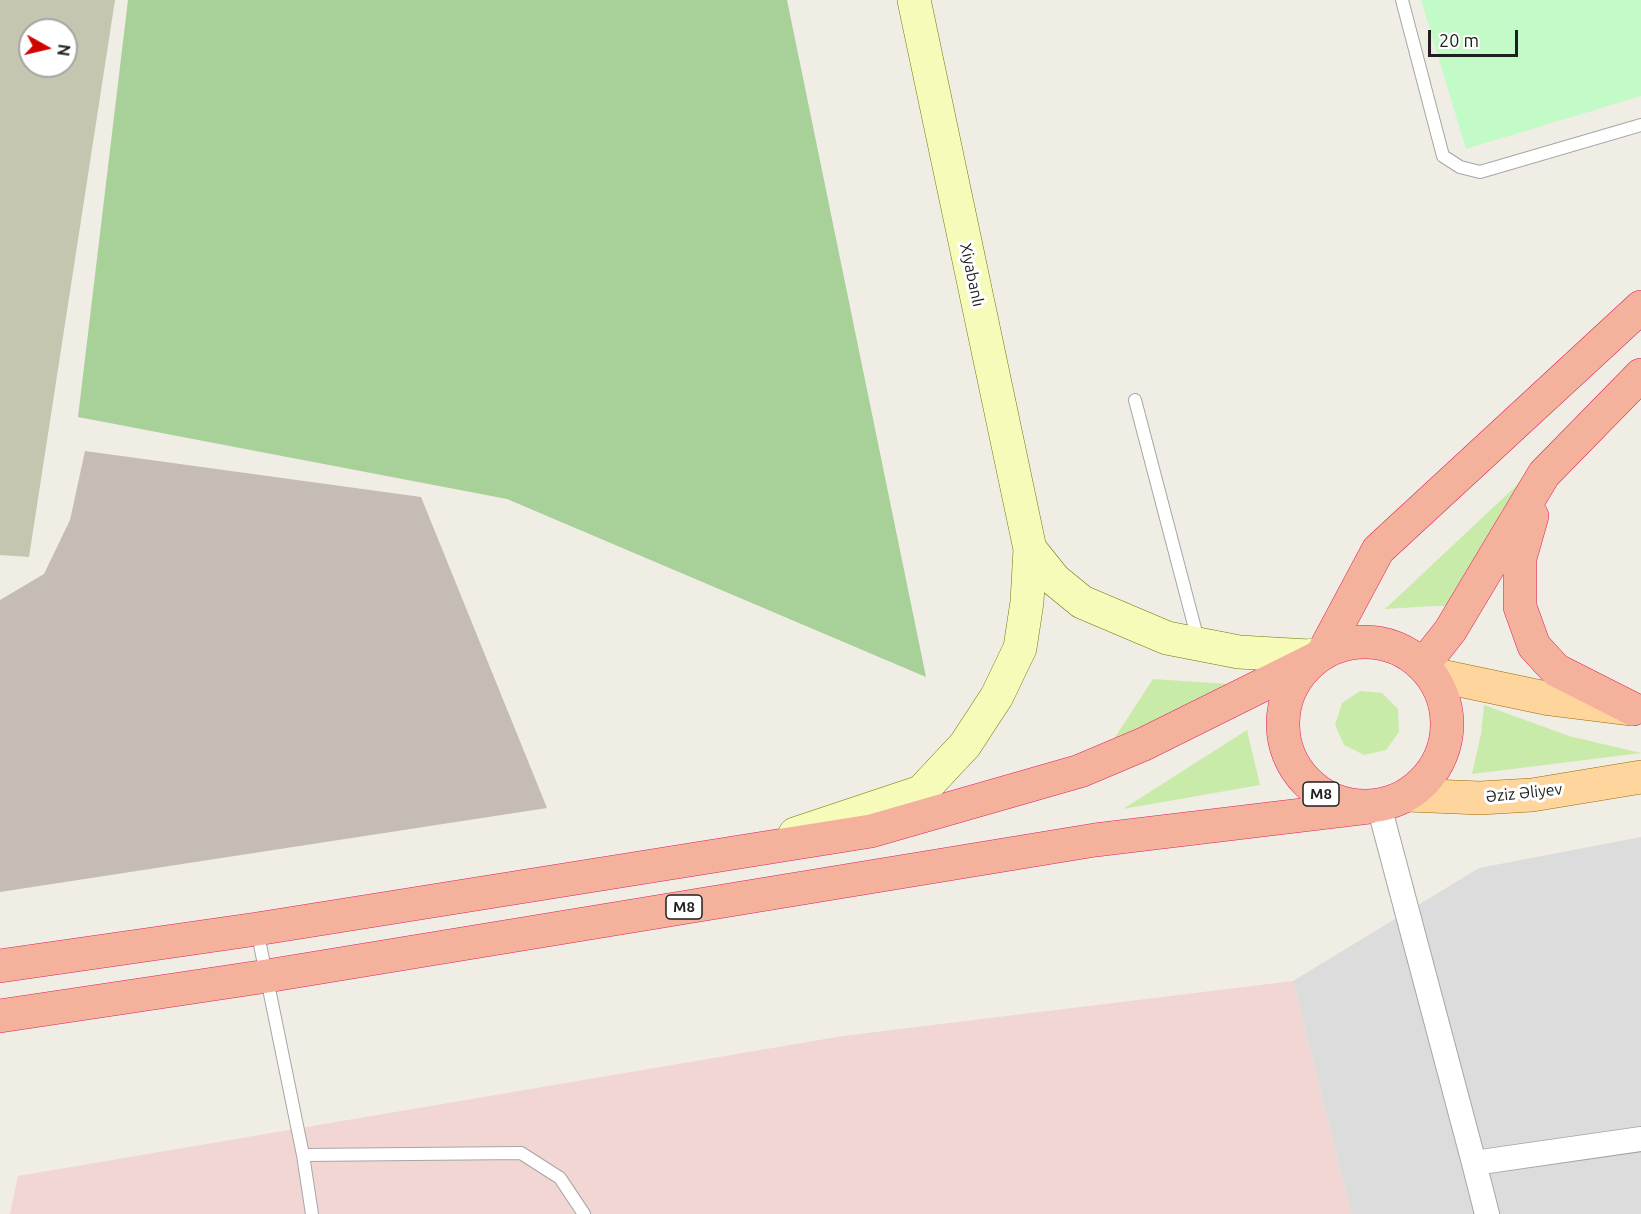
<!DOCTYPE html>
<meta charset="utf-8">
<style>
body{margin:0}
#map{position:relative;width:1641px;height:1214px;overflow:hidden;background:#f0ede5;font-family:Ubuntu,sans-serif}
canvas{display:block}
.north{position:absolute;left:18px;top:18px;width:60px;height:60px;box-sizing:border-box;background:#fff;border:2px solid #a5a5a5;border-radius:50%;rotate:98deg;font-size:16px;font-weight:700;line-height:24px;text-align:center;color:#1f1f1f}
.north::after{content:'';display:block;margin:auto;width:21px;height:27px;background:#ce0500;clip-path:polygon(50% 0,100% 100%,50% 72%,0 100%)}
.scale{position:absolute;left:1428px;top:30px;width:90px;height:27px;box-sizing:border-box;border:3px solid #1f1f1f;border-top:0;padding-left:8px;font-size:18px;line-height:21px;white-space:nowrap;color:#1f1f1f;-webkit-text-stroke:4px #fff;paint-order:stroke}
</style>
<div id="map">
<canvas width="1641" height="1214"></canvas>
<div class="north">N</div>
<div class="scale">20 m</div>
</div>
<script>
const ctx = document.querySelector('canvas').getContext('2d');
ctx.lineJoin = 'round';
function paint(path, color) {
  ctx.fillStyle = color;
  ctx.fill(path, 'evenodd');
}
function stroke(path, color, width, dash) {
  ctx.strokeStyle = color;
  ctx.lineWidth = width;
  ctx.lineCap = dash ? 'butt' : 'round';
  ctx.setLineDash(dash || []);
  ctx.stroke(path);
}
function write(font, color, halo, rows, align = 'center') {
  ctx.font = font + ' Ubuntu,sans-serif';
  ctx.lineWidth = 6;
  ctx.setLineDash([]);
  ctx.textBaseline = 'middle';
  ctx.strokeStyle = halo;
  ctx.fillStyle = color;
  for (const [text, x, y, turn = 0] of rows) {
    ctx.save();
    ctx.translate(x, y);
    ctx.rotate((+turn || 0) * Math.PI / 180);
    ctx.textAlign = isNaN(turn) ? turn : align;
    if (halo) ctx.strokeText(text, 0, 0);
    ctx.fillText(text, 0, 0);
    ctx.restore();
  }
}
paint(new Path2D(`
 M1641 837V1214H1351L1293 981 1479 868Z`), '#dddcdc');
paint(new Path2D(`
 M1293 981 1351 1214H10L18 1176 843 1036Z`), '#f1d6d4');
paint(new Path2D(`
 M0 0H115L29 557 0 555ZM30 30H66V66H30Z`), '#c5c5b0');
paint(new Path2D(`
 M1533 470 1501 512 1466 606H1434L1385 609Z
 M1153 679 1229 684 1110 745Z
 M1360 691 1382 693 1398 709 1399 732 1386 750 1364 755 1344 745 1335 725 1342 703Z
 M1484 705 1569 736 1641 753 1472 774 1481 734Z
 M1247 730 1260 785 1123 809Z`), '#c9ebaa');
paint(new Path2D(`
 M128 0H787L926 677 507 499 78 417Z`), '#a8d099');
paint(new Path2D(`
 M1421 0H1641V96L1466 149Z`), '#c2fbc8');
paint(new Path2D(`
 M85 451 421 497 547 808 0 892V600L44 574 70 520Z`), '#c5bcb4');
const service = new Path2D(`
 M1402 0 1443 156 1460 167 1480 172 1641 125
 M1135 400 1198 640
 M257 930 303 1155 312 1214
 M303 1155 521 1153 560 1178 584 1214`);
const minor = new Path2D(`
 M1379 806 1474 1163 1641 1139
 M1474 1163 1487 1214`);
const secondary = new Path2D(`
 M1030 549 1055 580 1082 602 1167 638 1239 652 1309 656 1323 653
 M795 834 921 792 965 745 997 696 1020 648 1027 602 1030 549 914 0`);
const primary = new Path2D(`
 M1431 674 1550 699 1630 709
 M1407 795 1480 798 1532 795 1641 777`);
const trunk = new Path2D(`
 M1532 516 1520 558V607L1534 646 1556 670 1633 709
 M1283 724a82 82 0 1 1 164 0a82 82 0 1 1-164 0Z
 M1323 653 1378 550 1641 307
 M1423 665 1450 631 1544 474 1641 375
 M0 966 257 929 871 831 1080 771 1144 744 1313 660
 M0 1016 267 976 1095 840 1369 807`);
stroke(service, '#a6a6a6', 14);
stroke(minor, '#a6a6a6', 26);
stroke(secondary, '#6a7a03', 34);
stroke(primary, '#9a6b00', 34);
stroke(trunk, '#df225e', 34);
stroke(service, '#fff', 12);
stroke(minor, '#fff', 24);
stroke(secondary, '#f6fbb9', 33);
stroke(primary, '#fed69d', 33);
stroke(trunk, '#f4b19c', 33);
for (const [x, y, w] of [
 [1321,794,36],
 [684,907,36]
]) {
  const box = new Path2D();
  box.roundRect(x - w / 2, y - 12, w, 24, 4.5);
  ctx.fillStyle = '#fff';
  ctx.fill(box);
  stroke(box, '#1f1f1f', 1.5);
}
write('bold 15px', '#1f1f1f', null, [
 ["M8",1321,794],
 ["M8",684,907]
]);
write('16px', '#1f1f1f', '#fff', [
 ["Xiyabanlı",972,275,78],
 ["Əziz Əliyev",1524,793,-6]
]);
</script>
